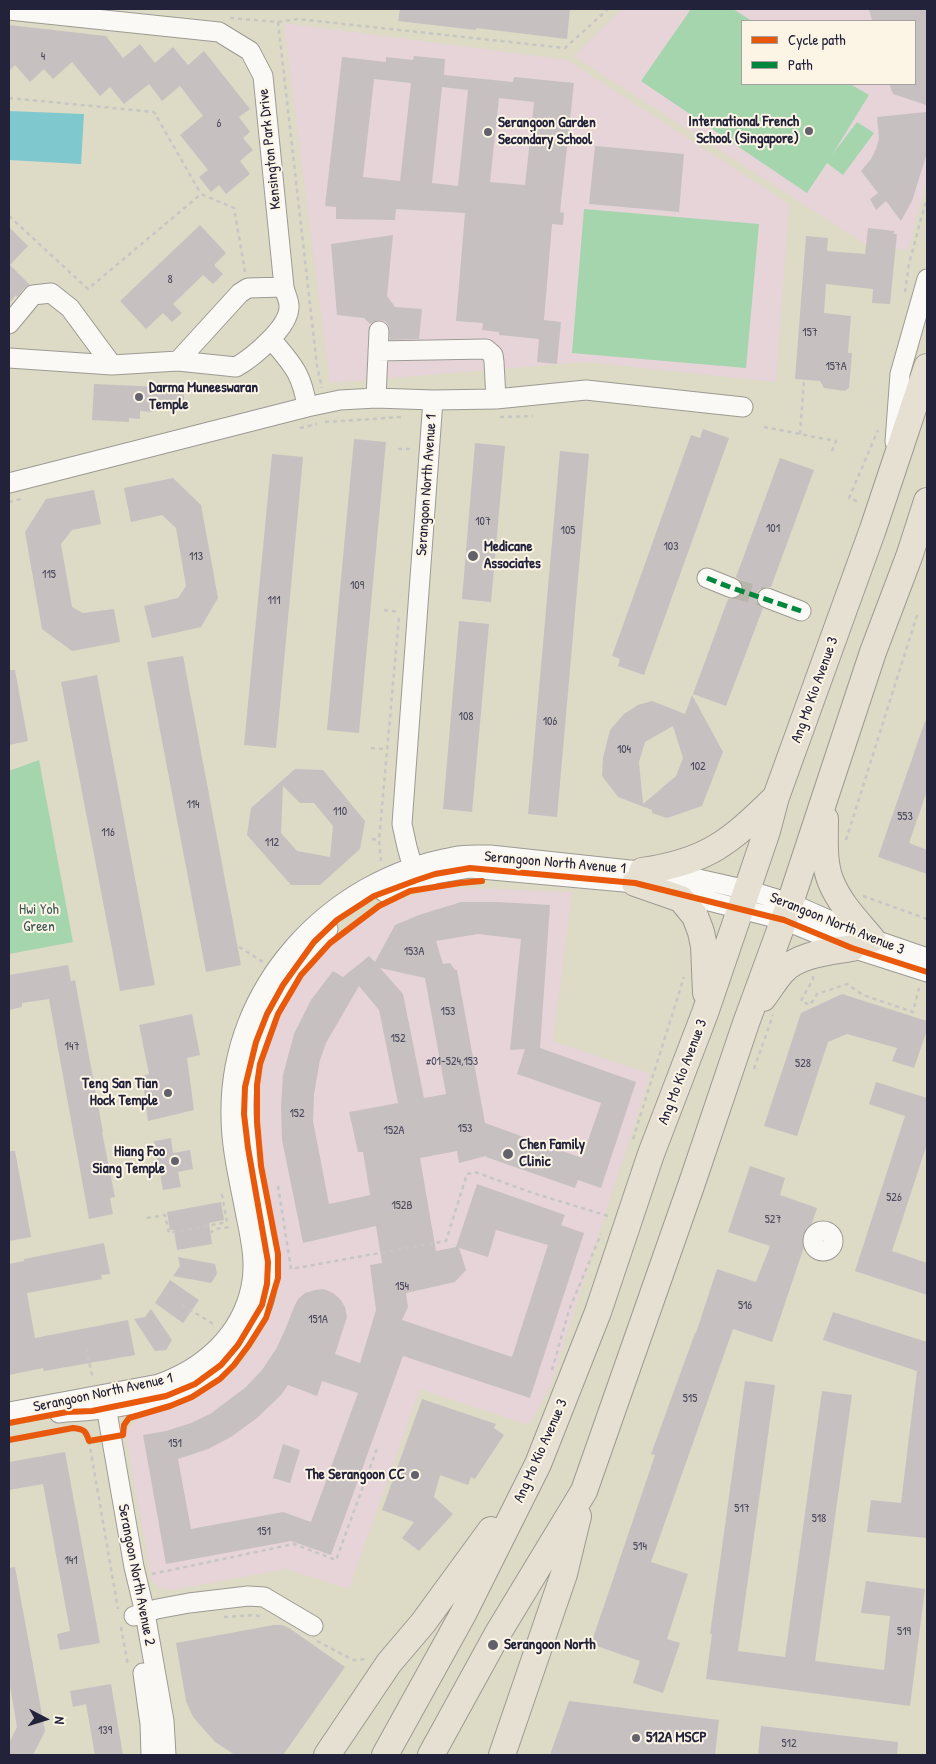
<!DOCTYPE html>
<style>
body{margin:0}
#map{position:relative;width:936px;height:1764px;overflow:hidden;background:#dddac6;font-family:"Patrick Hand",sans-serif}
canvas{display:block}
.frame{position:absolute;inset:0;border:10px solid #22223b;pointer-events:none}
.legend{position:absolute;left:741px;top:20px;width:175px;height:65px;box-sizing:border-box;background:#fcf5e5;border:1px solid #a5a1a1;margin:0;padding:6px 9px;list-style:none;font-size:15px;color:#22223b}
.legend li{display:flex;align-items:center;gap:10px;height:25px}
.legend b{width:25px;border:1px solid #a5a1a1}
.north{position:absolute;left:20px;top:1694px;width:50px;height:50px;-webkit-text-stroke:4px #fcf5e5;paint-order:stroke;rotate:95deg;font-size:14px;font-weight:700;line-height:20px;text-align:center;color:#22223b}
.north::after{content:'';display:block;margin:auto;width:18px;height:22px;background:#22223b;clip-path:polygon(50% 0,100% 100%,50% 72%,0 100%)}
</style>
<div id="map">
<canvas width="936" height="1764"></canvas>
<div class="frame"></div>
<ul class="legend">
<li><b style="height:6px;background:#e8590c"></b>Cycle path</li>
<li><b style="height:6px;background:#00873e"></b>Path</li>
</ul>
<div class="north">N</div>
</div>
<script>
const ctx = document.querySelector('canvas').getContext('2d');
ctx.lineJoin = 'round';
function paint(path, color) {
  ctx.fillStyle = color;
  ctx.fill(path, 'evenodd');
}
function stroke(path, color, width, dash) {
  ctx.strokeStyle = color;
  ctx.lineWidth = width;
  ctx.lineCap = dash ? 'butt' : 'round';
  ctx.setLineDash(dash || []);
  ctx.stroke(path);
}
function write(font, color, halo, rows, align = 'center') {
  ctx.font = font + ' "Patrick Hand",sans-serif';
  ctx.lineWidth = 4;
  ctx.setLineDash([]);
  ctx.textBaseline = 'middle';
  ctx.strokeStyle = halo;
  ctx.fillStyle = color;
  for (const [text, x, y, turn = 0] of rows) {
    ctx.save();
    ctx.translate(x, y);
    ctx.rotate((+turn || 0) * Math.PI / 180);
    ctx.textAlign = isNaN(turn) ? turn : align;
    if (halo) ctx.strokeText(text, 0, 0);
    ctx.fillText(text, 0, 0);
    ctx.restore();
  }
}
paint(new Path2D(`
 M622 9H927V179L908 250 870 247 574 56ZM742 21H915V84H742Z
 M284 23 567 60 789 204 776 382 586 362 330 383Z
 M438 887 572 892 553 1041 650 1074 550 1387 529 1425 420 1389 349 1589 286 1569 172 1590 160 1588 152 1580 125 1432 141 1416 173 1408 192 1400 225 1379 240 1364 252 1349 271 1313 278 1294 280 1273V1252L259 1132 260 1085 263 1064 279 1018 290 996 317 958 372 913 393 902Z`), '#e6d4d9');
paint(new Path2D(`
 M691 9H733L752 21H742V84H850L869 95 832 155 857 122 874 133 843 175 827 163 807 193 641 81Z
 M584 209 759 224 746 368 572 353Z
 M39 760 73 942 9 954V771Z`), '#a5d5ad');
paint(new Path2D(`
 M9 111 84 114 81 164 9 160Z`), '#7ec8ce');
paint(new Path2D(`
 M400 9H570L567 39 476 28V30L398 21Z
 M869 9H927V100L926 99V105L893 94 889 84H915V21H872Z
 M9 25 106 36 123 58 140 44 155 63 173 47 188 65 204 51 250 109 239 117 250 132 243 138 253 150 240 161 250 174 226 194 219 185 211 192 199 177 208 170 180 135 203 116 180 86 162 101 149 84 124 104 110 87 100 96 72 62 53 79 44 69 30 82 15 65 9 71Z
 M414 56 445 59 444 75 513 82 514 77 574 83 560 212 564 213 563 225 552 224 544 320 561 322 557 364 537 362 539 339 499 335V332L482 330 483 323 456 321 465 213 396 209 395 220 336 219V207L325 206 342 57 386 62V57L413 60ZM374 79 411 83 400 181 363 177ZM442 87 468 90 458 186 432 183ZM499 98 534 102 525 185 490 182Z
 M926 112 927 153 912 201 901 221 886 201 876 210 870 199 878 193 861 171 871 159 876 149 879 138 877 117Z
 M595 146 684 154 679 212 589 204Z
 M200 225 226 253 214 265 223 274 213 284 203 275 173 304 182 313 172 322 163 313 146 329 120 301Z
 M9 227 28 246 10 265 30 285 24 288 17 297 16 295 9 303Z
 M868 228 895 231 893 234H897L890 304 872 303 873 289 826 284 824 313 851 316 848 353H852L849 388 845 391 824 388 820 381 795 379 806 236 828 238 827 251 865 254Z
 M393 235 387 296 395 307 422 309 419 339 390 340 389 326 385 321 379 320 370 324 364 318 337 315 331 244Z
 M94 384 184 388V408L154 407 153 412 140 411V419L129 418V422L92 420Z
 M703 429 729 438 644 675 618 666 620 659 612 656 691 435 700 438Z
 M354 439 386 442 359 733 327 730Z
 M475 443 505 446 491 602 462 599Z
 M560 451 589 454 557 817 528 814Z
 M272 454 303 457 276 748 244 745Z
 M780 458 814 470 771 587H765L760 589 756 594V600L758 605 763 608 726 706 693 694 728 599H733L739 597 743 592V586L741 581 736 577Z
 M173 478 201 505 218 598 201 627 152 638 144 606 178 598 186 586 176 528 162 515 131 522 124 488Z
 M94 490 101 524 72 530 61 544 72 607 83 613 114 609 120 642 72 651 42 629 25 532 46 499Z
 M459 621 489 624 472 812 443 809Z
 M183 656 241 965 206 972 147 662Z
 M9 670H15L28 741 9 745Z
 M97 675 155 985 120 991 61 682Z
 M692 695 723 752 702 806 667 818 652 813V810L618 797 602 776 603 758 610 730 624 714 638 705 652 701 685 714ZM673 726 683 758 676 776 643 804 639 762 645 742Z
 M925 721H927V791L909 843 927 850V874L878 857Z
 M295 769 323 770 365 821 360 849 320 885H291L247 835 251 808ZM283 786 300 803H314L333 826 330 857 297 851 281 833Z
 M461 902H498L550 905 540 1048 636 1082 601 1188 578 1180 575 1188 486 1157V1156L459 1163 457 1151 420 1158 436 1251 456 1247 477 1184 565 1215 561 1225 584 1233 530 1398 403 1356 331 1555 291 1541 166 1564 143 1435 166 1431 191 1423 210 1414 246 1387 262 1370 276 1349 285 1330 294 1307 298 1299 305 1293 315 1290 324 1289 333 1293 340 1299 345 1307 347 1317 335 1354 360 1363 376 1310 370 1265 382 1263 376 1226 303 1243 282 1140 281 1106 283 1075 294 1034 311 1000 333 971 343 977 369 956 375 962 395 925 419 915ZM478 934 521 939 510 1050 525 1049 517 1074 601 1103 582 1158 485 1123 457 970H455L450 963 443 964 436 941ZM380 968 425 978 446 1094 424 1098 403 994ZM359 986 379 1010 398 1103 349 1112 358 1152H363L370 1195 329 1204 313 1121 314 1094 320 1060 326 1043ZM496 1230 548 1245 512 1357 402 1320 408 1307 406 1293 455 1282 466 1270 459 1248 488 1257ZM322 1381 358 1393 311 1522 283 1512 191 1529 178 1459 208 1449 231 1437 257 1418 281 1395 288 1385 317 1396Z
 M68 965 71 981 75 980 103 1132H102L115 1197 110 1198 113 1214 89 1219 49 999 22 1003V1007L9 1010V975Z
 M842 994 927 1021V1030L914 1068 892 1061 897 1048 847 1034 828 1042 797 1136 764 1126 801 1013Z
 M192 1014 200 1055 187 1058 194 1110 148 1121 142 1076 149 1074 139 1025Z
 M876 1082 927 1098V1144L892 1251 927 1263V1295L855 1271 905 1116 869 1104Z
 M171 1138 173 1153 190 1150 193 1169 178 1172 181 1187 163 1190 154 1141Z
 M9 1151H15L31 1237 9 1241Z
 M750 1166 785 1178 780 1195 817 1208 772 1342 733 1329 651 1562 688 1574 667 1639 680 1643 663 1693 633 1683 640 1661 591 1644 655 1455 651 1454 695 1333H696L717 1269 756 1282 770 1246 728 1232Z
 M221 1202 224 1220 209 1223 212 1244 177 1250 174 1230H170L167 1212Z
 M104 1243 110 1274 101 1275 102 1279 27 1293 35 1338 128 1320 135 1355 44 1371 43 1368 9 1375V1264L24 1261V1259Z
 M178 1257 215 1264 217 1274 211 1283 173 1276 180 1266Z
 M170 1280 199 1300 183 1323 155 1303Z
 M151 1309 172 1340 166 1350 155 1351 134 1319 145 1317Z
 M833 1312 927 1342V1538L867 1532 871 1500 901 1503 917 1371 823 1340Z
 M745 1381 775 1385 738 1651 785 1657 822 1391 852 1395 815 1661 884 1670 890 1616 861 1613 866 1581 925 1589 910 1706 706 1679 712 1634H710Z
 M422 1399 496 1424 494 1428 504 1435 475 1479 471 1477 468 1485 440 1475 434 1497 453 1514 419 1551 402 1538 414 1522 382 1510Z
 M283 1444 300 1450 290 1483 273 1478Z
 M65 1452 100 1643 60 1650 57 1634 70 1631 43 1484 9 1490V1462Z
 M15 1567 45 1731 33 1755H9V1743L17 1727 9 1680V1568Z
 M274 1625H282L289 1628 345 1667 283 1755H235L215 1742 193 1717 186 1701 176 1643Z
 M111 1684 123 1755H95L86 1704 73 1707 70 1691Z
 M569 1701 719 1720 715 1755H550Z
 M761 1726 898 1742 897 1755H758Z`), '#c7c0c1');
stroke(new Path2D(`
 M732 588 767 598`), '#b8b5aa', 19, [19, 9]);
const minor = new Path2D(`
 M9 10 219 32 250 51 263 76 284 287
 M9 324 33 295 51 293 70 308 112 365
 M271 339C292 364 302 373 307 407
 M378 351 486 349 493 355 494 362 496 399
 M9 358 112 365 178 361 236 367C252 358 290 327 289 306 289 300 285 293 284 287L248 288 240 293 178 361
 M376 398 379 331
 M895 442 900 374 927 279
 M9 483 307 407 340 400 376 398 433 400 496 399 586 390 743 407
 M707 578 732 588
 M767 598 801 611
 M416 879 407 847 402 824 433 400
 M384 892 435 874 470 868 635 883 647 886
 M674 892 784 920 852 948 927 972
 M813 1241a10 10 0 1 1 20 0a10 10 0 1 1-20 0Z
 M104 1395 134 1567 145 1613 164 1721 166 1755
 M9 1412 159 1384C204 1368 241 1335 251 1287 256 1263 251 1240 246 1216 240 1183 231 1150 231 1115 229 987 329 879 453 857 465 854 478 855 490 855L685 876 747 890 790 903 872 939 927 958
 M59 1413C70 1411 82 1412 93 1410 126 1406 166 1401 195 1384 216 1372 232 1353 245 1333 251 1324 259 1314 263 1304 272 1277 266 1249 262 1222 254 1180 240 1130 245 1087 251 1030 286 967 328 929
 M134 1616 157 1609 189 1603 248 1596 264 1597 313 1626
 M143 1673 150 1724 151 1755`);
const highway = new Path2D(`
 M825 819C825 840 823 863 831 882 840 904 857 921 872 939
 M642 871C707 862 730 842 776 797
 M635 883 681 899 695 916 701 932 704 946 706 993
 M763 998C769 990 775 980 782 972 798 954 829 952 852 948
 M327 1755 389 1663 423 1623 491 1530
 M385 1755 463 1614 538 1464 598 1312 651 1154 705 1013 767 831 776 797 873 529 927 367
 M431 1755 498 1633 584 1491 692 1183 746 1023 790 903 873 652 910 554 927 501
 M502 1755 564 1574 578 1516`);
stroke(minor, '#9c9a92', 21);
stroke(highway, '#9c9a92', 28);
stroke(new Path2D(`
 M230 18 278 22 317 366 322 388
 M278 22 298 19 565 48 608 9
 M9 98 154 112 201 194
 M9 216 88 289 201 194 234 208 245 272
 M905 292 909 264 927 197
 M500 417 533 416
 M325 422 402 417
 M764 427 836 441 832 451
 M300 428 317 424
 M800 434 804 380
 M398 449H414
 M857 501 849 498 878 430
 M9 502 21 499
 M384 610 399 612
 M371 748 387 749
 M372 839 379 840
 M846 840 918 612
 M381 861 379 840 399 617
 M863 896 927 919
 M239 947 263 962
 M813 976V979L801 1001 810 1005 817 994 847 984 863 995 913 1012 919 988
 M754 1069 773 1015
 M633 1139 684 977
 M278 1186 291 1269 446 1241 467 1174 475 1172 533 1193 608 1216
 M147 1218 165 1215 169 1233 227 1222 222 1195 226 1194
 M210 1233 215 1229 231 1227
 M182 1305 215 1325
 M86 1348 93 1379
 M552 1370 569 1310 601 1234
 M89 1441 118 1609
 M152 1574 294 1544 336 1560 378 1446
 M224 1617 254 1615 263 1617
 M121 1627 128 1666
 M317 1641 353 1660 367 1659`), '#c6c6c3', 2.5, [4, 4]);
stroke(minor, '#faf9f6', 19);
stroke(highway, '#e6e0d2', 26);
stroke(new Path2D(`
 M707 578 732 588 801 611`), '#00873e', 5, [10, 5]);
stroke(new Path2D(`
 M9 1423 67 1412 92 1411 166 1396 195 1384 221 1365 238 1345 262 1305 267 1284 268 1262 248 1148 244 1114 245 1087 256 1042 267 1014 283 985 314 942 337 920 374 896 417 880 435 874 470 868 635 883 784 920 852 948 927 972
 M9 1440 73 1428C84 1429 86 1431 89 1441L123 1435 124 1425 129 1418 170 1406 192 1397 220 1379 234 1365 249 1345 266 1318 278 1278V1254L261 1166 257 1121V1085L260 1064 278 1014 301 975 330 943 379 906 410 891 460 883 482 881`), '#e8590c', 6);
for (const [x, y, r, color] of [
 [809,131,5,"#63626c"],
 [488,132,5,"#63626c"],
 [139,397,5,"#63626c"],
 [473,556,6,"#63626c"],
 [168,1093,5,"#63626c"],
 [508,1154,6,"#63626c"],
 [175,1161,5,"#63626c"],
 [415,1475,5,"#63626c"],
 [493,1645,6,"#63626c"],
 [636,1738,5,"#63626c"]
]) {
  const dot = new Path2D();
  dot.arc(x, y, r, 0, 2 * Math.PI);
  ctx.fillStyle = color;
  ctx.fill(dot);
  stroke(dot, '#fcf5e5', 2);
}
write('12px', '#4b4a5c', null, [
 ["4",43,57],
 ["6",219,124],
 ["8",170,280],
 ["157",810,333],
 ["157A",836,367],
 ["107",483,522],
 ["101",773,529],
 ["105",568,531],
 ["103",671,547],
 ["113",196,557],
 ["115",49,575],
 ["109",357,586],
 ["111",274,601],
 ["108",466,717],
 ["106",550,722],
 ["104",624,750],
 ["102",698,767],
 ["114",193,805],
 ["110",340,812],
 ["553",905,817],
 ["116",108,833],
 ["112",272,843],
 ["153A",414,952],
 ["153",448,1012],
 ["152",398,1039],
 ["147",72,1047],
 ["#01-524,153",452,1062],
 ["528",803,1064],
 ["152",297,1114],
 ["153",465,1129],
 ["152A",394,1131],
 ["526",894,1198],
 ["152B",402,1206],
 ["527",773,1220],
 ["154",402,1287],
 ["516",745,1306],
 ["151A",318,1320],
 ["515",690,1399],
 ["151",175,1444],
 ["517",742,1509],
 ["518",819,1519],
 ["151",264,1532],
 ["514",640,1547],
 ["141",71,1561],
 ["519",904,1632],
 ["139",105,1731],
 ["512",789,1744]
]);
write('bold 15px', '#22223b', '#fcf5e5', [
 ["International French",799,122,"right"],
 ["School (Singapore)",799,139,"right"],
 ["Serangoon Garden",498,123],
 ["Secondary School",498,140],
 ["Darma Muneeswaran",149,388],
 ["Temple",149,405],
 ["Medicane",484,547],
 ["Associates",484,564],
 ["Teng San Tian",158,1084,"right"],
 ["Hock Temple",158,1101,"right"],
 ["Chen Family",519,1145],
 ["Clinic",519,1162],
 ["Hiang Foo",165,1152,"right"],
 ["Siang Temple",165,1169,"right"],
 ["The Serangoon CC",405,1475,"right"],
 ["Serangoon North",504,1645],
 ["512A MSCP",646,1738]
], 'left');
write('15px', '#22223b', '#fcf5e5', [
 ["Kensington Park Drive",270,149,-96],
 ["Serangoon North Avenue 1",427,485,-86],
 ["Ang Mo Kio Avenue 3",815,690,-70],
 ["Serangoon North Avenue 1",555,863,5],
 ["Serangoon North Avenue 3",837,924,22],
 ["Ang Mo Kio Avenue 3",683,1072,-69],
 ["Serangoon North Avenue 1",103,1393,-12],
 ["Ang Mo Kio Avenue 3",541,1451,-66],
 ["Serangoon North Avenue 2",136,1575,79]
]);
write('15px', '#3c5757', '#fcf5e5', [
 ["Hwi Yoh",39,910],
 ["Green",39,927]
]);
</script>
